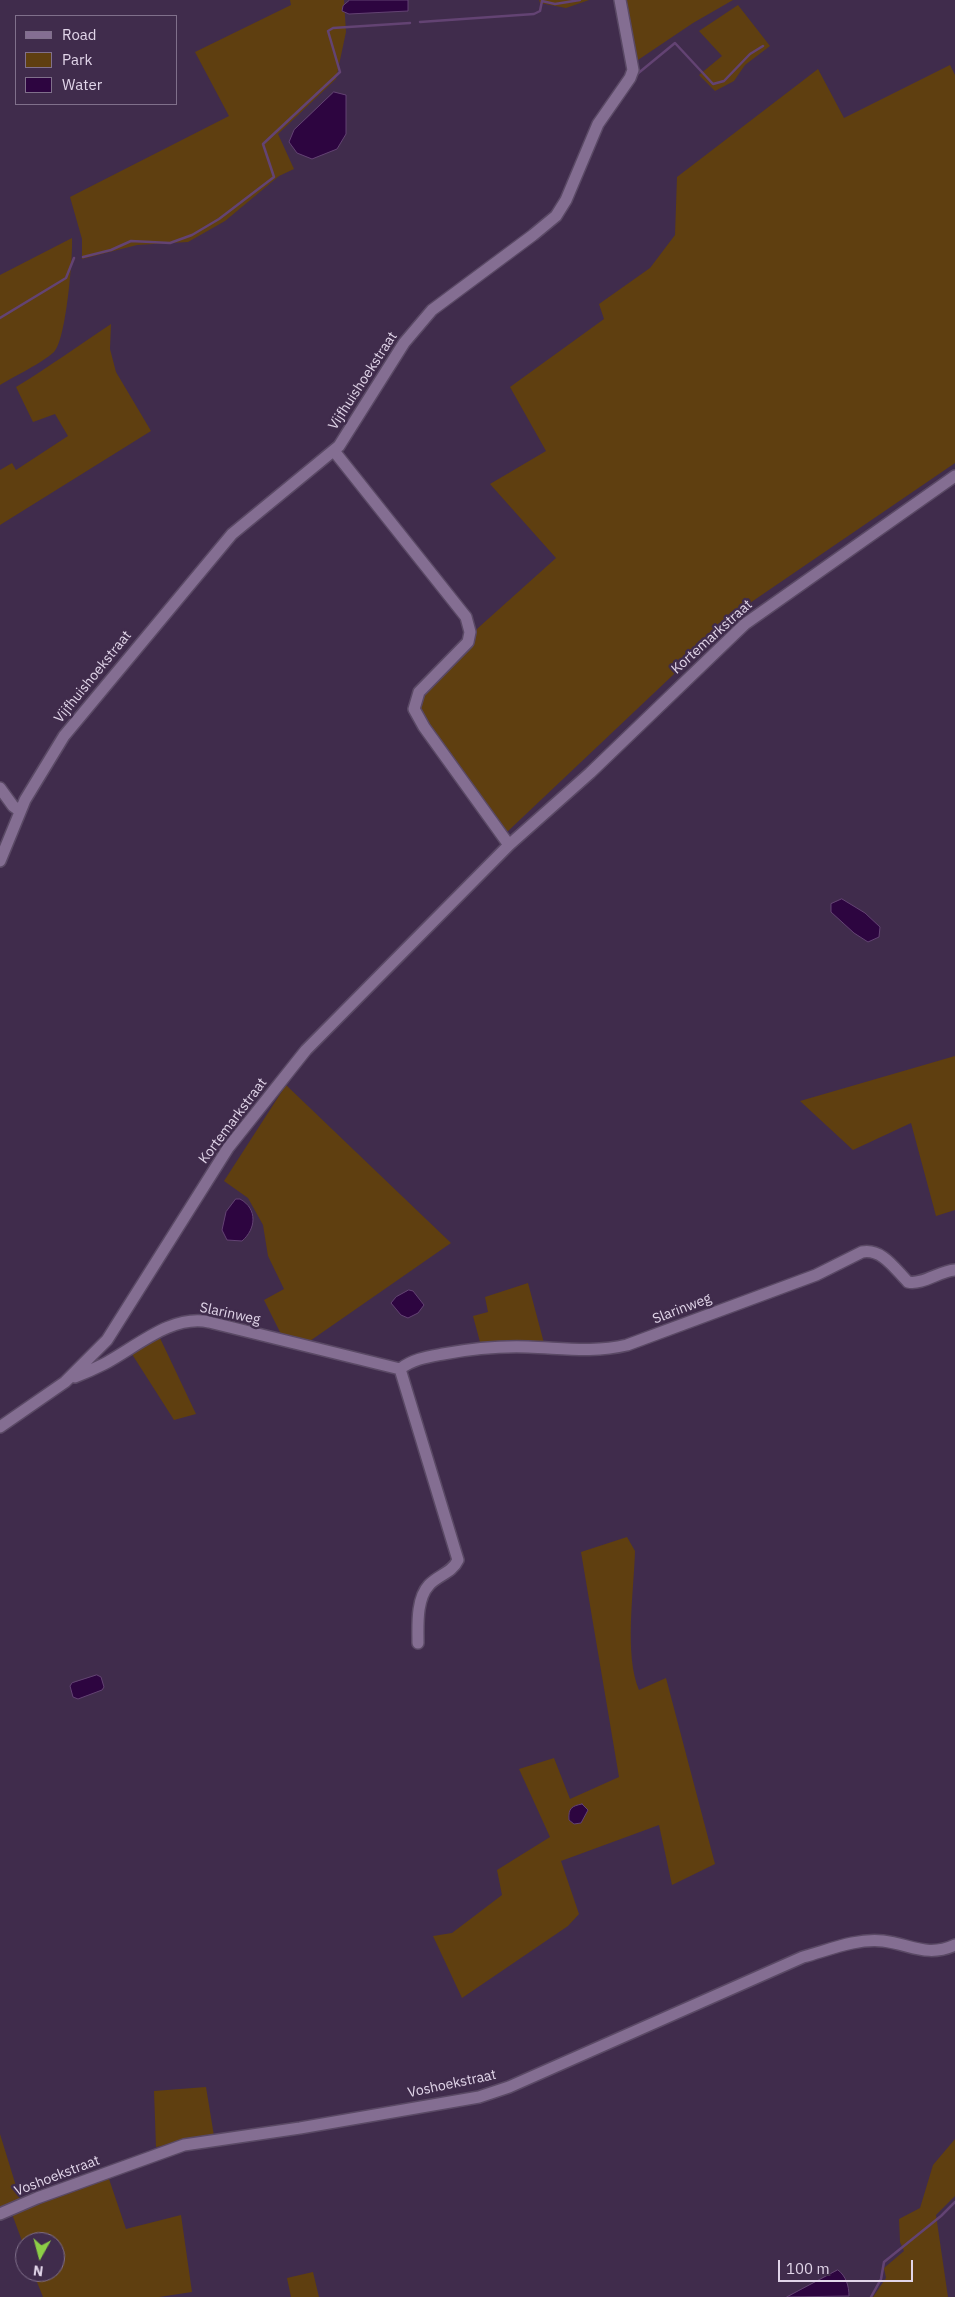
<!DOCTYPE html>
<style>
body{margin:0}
#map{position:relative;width:955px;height:2297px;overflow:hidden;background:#402c4c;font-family:"IBM Plex Sans",sans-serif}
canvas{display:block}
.legend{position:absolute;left:15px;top:15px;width:162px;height:90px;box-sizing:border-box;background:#402c4c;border:1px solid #80708b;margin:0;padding:6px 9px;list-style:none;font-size:15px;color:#e1d5e9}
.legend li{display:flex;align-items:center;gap:10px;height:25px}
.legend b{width:25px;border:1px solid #80708b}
.north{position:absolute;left:15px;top:2232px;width:50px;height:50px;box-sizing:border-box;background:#402c4c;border:1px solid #80708b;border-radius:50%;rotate:187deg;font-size:14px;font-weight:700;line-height:20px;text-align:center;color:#e1d5e9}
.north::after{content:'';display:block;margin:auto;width:18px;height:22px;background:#8cce46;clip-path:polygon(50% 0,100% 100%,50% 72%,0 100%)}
.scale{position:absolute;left:778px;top:2260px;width:135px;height:22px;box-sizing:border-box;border:2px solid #e1d5e9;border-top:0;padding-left:6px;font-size:15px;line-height:18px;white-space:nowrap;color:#e1d5e9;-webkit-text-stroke:4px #402c4c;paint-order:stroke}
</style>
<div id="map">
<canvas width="955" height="2297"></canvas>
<ul class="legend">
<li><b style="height:6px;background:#846e92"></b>Road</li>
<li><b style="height:14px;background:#5f3f10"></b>Park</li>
<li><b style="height:14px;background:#2d0540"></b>Water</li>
</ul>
<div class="north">N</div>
<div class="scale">100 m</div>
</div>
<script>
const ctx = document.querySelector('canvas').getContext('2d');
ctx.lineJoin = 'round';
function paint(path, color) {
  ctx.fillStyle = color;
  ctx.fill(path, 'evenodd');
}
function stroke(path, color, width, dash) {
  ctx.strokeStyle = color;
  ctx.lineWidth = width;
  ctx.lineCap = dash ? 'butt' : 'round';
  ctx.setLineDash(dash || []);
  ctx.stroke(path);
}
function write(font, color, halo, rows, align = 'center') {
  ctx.font = font + ' "IBM Plex Sans",sans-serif';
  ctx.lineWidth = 5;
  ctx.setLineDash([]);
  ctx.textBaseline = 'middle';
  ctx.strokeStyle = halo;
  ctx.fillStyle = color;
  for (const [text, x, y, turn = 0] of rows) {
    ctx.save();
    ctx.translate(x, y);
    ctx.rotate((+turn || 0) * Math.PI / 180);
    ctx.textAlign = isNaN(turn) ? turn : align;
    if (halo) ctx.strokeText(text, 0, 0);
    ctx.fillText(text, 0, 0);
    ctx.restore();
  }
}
paint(new Path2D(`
 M290 0H344L346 32 336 79 278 134 294 169 279 176 225 221 188 242 137 245 82 259V239L70 197 229 116 195 52 291 5Z
 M539 0H589L566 8 540 3Z
 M626 0H733L693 23 638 60 629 31Z
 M738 5 770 46 745 65 734 81 715 91 699 75 722 56 699 31Z
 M950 65 955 75V463L747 605 506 833 420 710 424 694 478 628 556 558 490 484 546 451 510 387 604 319 599 304 650 268 675 235 677 177 818 69 844 118Z
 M72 238C73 257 66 341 54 352 42 363 15 376 0 385V275Z
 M111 324 110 349 116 372 151 431 0 525V470L12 463 16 470 68 436 55 414 33 422 16 387C49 367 79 345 111 324Z
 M955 1056V1210L936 1216 911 1123 853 1150 800 1101Z
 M286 1085 451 1243 307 1343 282 1336 264 1300 284 1289 268 1256 263 1225 248 1198 224 1181Z
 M528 1283 544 1343 480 1342 473 1316 488 1312 485 1297Z
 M159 1336 196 1414 174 1420 130 1351Z
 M627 1537 635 1551C634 1590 624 1655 639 1690L666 1678 715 1864 672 1885 659 1825 561 1861 579 1914 568 1926 462 1998 433 1936 452 1933 502 1895 497 1870 550 1837 519 1769 554 1758 570 1799 619 1777 581 1552Z
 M206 2087 214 2136 156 2147 154 2091Z
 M0 2134 20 2199 0 2207Z
 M955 2139V2196L936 2215 948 2297H873L886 2278 884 2268 904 2251 900 2242 899 2219 920 2208 933 2165Z
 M108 2176 126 2229 181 2215 192 2292 159 2297H43L33 2272H55V2242H25V2249L12 2214Z
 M313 2272 319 2297H291L287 2278Z`), '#5f3f10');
const water = new Path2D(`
 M350 0H408V11L349 14 342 11 343 6Z
 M334 92 346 95V134L337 149 312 159 297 153 289 142 294 130Z
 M842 899 865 913 880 927 879 937 868 942 854 933 831 912V904Z
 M236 1199H240C258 1209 256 1229 242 1241L227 1240 222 1230 226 1212Z
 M409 1290 413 1291 424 1305 418 1313 408 1318 401 1315 391 1303 396 1297Z
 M97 1675 101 1677 104 1687 102 1690 78 1699 73 1697 70 1686 72 1683Z
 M582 1804 588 1810 581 1823 574 1824 569 1820C568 1808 572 1806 582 1804Z
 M838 2270C846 2276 849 2286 849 2296L787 2297Z`);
paint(water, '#2d0540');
stroke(water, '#634373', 1);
stroke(new Path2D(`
 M420 22 534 14 540 11 542 1 555 4 580 0
 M636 75 675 43 713 84 724 81 750 54 763 46
 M83 257 111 250 131 241 170 243 192 235 219 219 274 177 263 144 340 72 328 31 333 28 410 23
 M0 318 66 278 74 258
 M871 2297 881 2279 884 2262 941 2216 955 2202`), '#634373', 2.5);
const minor = new Path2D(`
 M334 451 466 617 470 632 468 642 419 692 414 709 424 727 509 845
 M0 788 13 806 20 811
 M0 861 25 800 64 736 232 534 339 446 404 343 432 310 533 235 556 216 566 200 598 124 630 78 633 70 620 0
 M400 1369 458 1560C452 1573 438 1575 429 1585 416 1599 418 1626 418 1643
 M75 1377C85 1373 94 1369 104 1364 135 1348 171 1314 209 1322L400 1369C413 1359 427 1357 443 1354 470 1349 500 1346 528 1347 562 1348 594 1353 627 1345L816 1275 862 1252C882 1248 895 1269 908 1282 923 1285 939 1271 955 1270
 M0 1427 65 1382 107 1340 228 1148 306 1050 509 845 590 773 745 624 955 476
 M0 2214 37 2198 184 2145 300 2128 479 2097 509 2087 803 1957C829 1950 856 1938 883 1941 910 1944 927 1958 955 1945`);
stroke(minor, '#5a4965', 14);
stroke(minor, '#846e92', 11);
write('14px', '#e1d5e9', '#402c4c', [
 ["Vijfhuishoekstraat",363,381,-57],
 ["Kortemarkstraat",712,637,-42],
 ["Vijfhuishoekstraat",93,677,-51],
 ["Kortemarkstraat",233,1121,-53],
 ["Slarinweg",682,1309,-21],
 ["Slarinweg",230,1314,12],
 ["Voshoekstraat",452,2084,-12],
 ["Voshoekstraat",57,2176,-21]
]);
</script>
